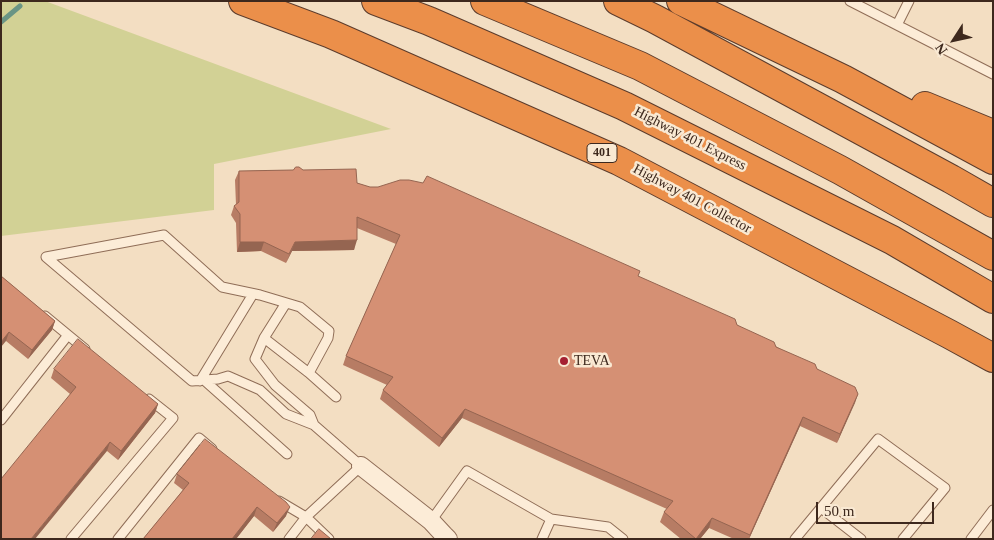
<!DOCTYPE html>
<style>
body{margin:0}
#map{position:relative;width:994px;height:540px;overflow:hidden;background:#f3dec2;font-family:"Times New Roman",serif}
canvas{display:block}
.frame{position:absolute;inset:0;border:2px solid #3d281d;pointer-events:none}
.north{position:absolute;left:929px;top:15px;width:50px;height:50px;-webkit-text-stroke:4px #f9e9d3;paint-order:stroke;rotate:235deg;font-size:14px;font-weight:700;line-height:20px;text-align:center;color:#3d281d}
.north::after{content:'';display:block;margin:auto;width:18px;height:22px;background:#3d281d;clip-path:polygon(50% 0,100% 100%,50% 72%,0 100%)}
.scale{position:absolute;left:816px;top:502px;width:118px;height:22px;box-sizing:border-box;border:2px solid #3d281d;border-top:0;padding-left:6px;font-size:15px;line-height:18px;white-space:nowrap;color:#3d281d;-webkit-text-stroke:4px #f9e9d3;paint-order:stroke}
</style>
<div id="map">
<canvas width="994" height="540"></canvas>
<div class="frame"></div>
<div class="north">N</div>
<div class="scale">50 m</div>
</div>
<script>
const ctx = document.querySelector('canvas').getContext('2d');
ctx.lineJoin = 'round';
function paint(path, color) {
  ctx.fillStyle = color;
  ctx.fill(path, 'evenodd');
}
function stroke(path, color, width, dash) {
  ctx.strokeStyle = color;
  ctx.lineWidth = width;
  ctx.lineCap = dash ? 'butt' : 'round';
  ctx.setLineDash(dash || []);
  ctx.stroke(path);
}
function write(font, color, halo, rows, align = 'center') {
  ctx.font = font + ' "Times New Roman",serif';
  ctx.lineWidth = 5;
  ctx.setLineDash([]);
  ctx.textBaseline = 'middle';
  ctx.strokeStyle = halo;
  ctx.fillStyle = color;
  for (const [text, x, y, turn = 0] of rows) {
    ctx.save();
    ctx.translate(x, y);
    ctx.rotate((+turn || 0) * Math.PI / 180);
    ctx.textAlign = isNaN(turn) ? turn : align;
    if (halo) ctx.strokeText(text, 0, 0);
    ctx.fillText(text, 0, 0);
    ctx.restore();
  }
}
paint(new Path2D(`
 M1 1H45L391 129 214 164V210L1 236Z`), '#d2d195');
stroke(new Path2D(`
 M1 22 20 6`), '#6a9585', 5);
const service = new Path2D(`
 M850 1 993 74
 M897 25 909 1
 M286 303 264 338 255 359 275 385 310 415 314 425
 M45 316 68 335
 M264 338 309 373
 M200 381 253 294
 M205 381 287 454
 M1 420 68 335 85 349
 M279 501 306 517 361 466 314 425 286 414 260 390 228 376 218 379 192 381 46 257 164 235 222 287 260 295 300 307 329 331 328 338 309 373 336 397
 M821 508 861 539
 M431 521 467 471 551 519 608 527 623 539
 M71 539 173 418 149 399
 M118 539 199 438 212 449
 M289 539 306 517 329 539
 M542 539 551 519
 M795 539 878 439 945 488 903 539
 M971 539 993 510`);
const minor = new Path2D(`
 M361 466 431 521 444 535 448 539`);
const motorway = new Path2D(`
 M243 1 331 34 619 161 949 334 993 358
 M376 1 429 21 624 106 892 240 993 299
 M485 1 640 66 840 170 993 256
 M618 1 655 19 951 179 993 203
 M681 1 843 79 993 160
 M925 106 993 134`);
stroke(service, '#8f6d57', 11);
stroke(minor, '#8f6d57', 20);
stroke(motorway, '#5c3c2c', 30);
stroke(service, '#fcecd7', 9);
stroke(minor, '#fcecd7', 18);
stroke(motorway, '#eb8f4a', 28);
paint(new Path2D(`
 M303 170 357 183 638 276 737 325 817 369 858 394 837 443 800 426 749 539H734L709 528 700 539H681L660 522 664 512 667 509 462 418 439 447 380 399 383 390 387 385 343 365 346 356 396 244 357 228 354 250 292 251 286 263 261 251 237 252 236 223 231 215 234 206 236 205 235 180 239 171Z
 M1 276 55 321 52 330 28 359 6 341Z
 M54 369 158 404 155 413 118 460 107 451 70 394 51 378Z
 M177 474 286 516 273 532 254 516 236 539H143L183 490 174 483Z`), '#b77c64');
paint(new Path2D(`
 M357 240 354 250 292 251 286 263 295 242Z
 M240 242H264L261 251 237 252Z
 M55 321 52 330 28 359 32 350Z
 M9 332 6 341 1 347V342Z
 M858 394 855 403 837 443 840 434Z
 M158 404 155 413 118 460 121 451Z
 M465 409 462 418 439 447 442 438Z
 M803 417 800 426 749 539 750 535Z
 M110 442 107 451 35 539H31Z
 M257 507 254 516 236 539H232Z
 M290 507 286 516 273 532 277 523Z
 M712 518 709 528 700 539H696Z`), '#956551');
const building = new Path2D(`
 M296 167H299L303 170 356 169 357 183 370 187H378L400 180H409L423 183 427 176 640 271 638 276 735 319 737 325 774 342 776 347 815 364 817 369 855 387 858 394 840 434 803 417 750 535 712 518 696 539 664 512 673 501 465 409 442 438 383 390 393 377 346 356 400 235 357 217V240L295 242 289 254 264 242H240V214L234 206 239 202V171L293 170Z
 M1 276 55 321 32 350 9 332 1 342Z
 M78 339 158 404 121 451 110 442 31 539H1V479L76 387 54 369Z
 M205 439 286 502 290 507 277 523 257 507 232 539H143L189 483 177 474Z
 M319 529 331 539H311Z`);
paint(building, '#d59074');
stroke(building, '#956551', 1);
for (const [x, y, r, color] of [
 [564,361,5,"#a52032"]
]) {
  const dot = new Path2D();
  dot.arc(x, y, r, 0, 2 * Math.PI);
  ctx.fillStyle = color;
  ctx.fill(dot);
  stroke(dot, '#f9e9d3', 2);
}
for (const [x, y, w] of [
 [602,153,30]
]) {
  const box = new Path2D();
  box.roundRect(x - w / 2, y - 9.5, w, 19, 4);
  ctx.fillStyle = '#f9e9d3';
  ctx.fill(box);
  stroke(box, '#3d281d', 1);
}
write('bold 12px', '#3d281d', null, [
 ["401",602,153]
]);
write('14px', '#3d281d', '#f9e9d3', [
 ["Highway 401 Express",690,139,27],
 ["Highway 401 Collector",692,199,28]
]);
write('14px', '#3d281d', '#f9e9d3', [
 ["TEVA",574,361]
], 'left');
</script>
